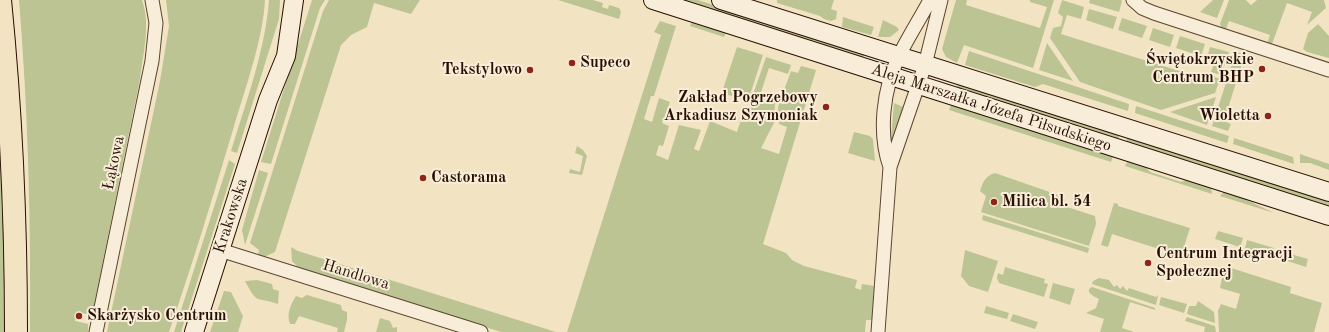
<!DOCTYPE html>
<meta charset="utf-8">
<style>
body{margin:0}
canvas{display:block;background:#f2e4c3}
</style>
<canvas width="1329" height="332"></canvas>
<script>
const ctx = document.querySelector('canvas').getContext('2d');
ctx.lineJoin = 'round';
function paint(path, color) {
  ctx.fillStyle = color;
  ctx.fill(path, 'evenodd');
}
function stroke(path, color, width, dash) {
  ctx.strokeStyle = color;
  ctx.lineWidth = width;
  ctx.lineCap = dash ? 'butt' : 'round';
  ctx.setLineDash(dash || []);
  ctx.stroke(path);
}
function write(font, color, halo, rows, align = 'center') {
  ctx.font = font + ' "Old Standard TT",serif';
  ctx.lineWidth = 4;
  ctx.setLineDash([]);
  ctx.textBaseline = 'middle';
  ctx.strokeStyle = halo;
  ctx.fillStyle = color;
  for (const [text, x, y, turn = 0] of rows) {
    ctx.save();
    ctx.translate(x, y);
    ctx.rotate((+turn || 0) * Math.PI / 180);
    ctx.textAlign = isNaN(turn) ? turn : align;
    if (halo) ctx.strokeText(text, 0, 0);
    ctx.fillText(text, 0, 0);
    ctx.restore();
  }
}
paint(new Path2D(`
 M19 0H142C151 26 143 53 140 79L92 315 76 312 75 321 88 324V332H30C31 221 28 111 19 0Z
 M166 0H265C263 39 246 86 235 123 214 193 193 263 169 332H107L160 81 169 26Z
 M269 0H280L279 19 237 153 231 151C246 102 265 51 269 0Z
 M312 0H325L320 8 271 164 261 162Z
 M329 0H420L411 14 374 3 367 27 351 35 341 45 275 252 264 257 258 255 259 250 250 243 323 11Z
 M558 0H593L603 3 602 7 608 9 609 5 619 8 621 12 619 19Z
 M678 0H698L865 53 863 58Z
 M777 0H834L831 9 837 11 836 19 831 21 824 19 820 16 777 3Z
 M956 0H967L966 5 1040 28 1047 7 1030 2V0H1054L1033 68 964 45 957 63 946 57 942 49Z
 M1062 0 1084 7 1081 19 1067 15 1061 34 1208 80 1210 75 1220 79 1215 93 1161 110 1080 82 1050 38 1053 28 1061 26 1063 17 1058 13Z
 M1090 0H1121L1122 1 1119 12 1089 3Z
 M1213 0H1224L1217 18 1200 12Z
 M1229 0H1246L1251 5 1257 0H1324L1326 8 1307 25 1312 12 1287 3 1272 44H1267L1270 35 1229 21 1226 29 1221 27 1220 24Z
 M1089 9 1117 17 1113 29 1086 20Z
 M843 17 874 27 871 35 842 27Z
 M1122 18 1147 26 1142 38 1118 30Z
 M883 20 897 27 899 30 890 37H878Z
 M660 21 676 26 654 96H651L644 119 652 122 659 98 670 102 662 123 669 126 663 146 659 145 656 155 668 160 679 125 701 130 694 149 699 151 710 121 737 132 745 108 748 109 766 57 791 65 788 74 769 68 759 98 775 103 774 123 761 148 779 154 787 127 779 124 778 107 791 71 798 73 801 66 816 70 763 244 786 253 792 260 804 266 857 280 855 288 861 290 862 284 874 286 872 320H866L865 332H567L661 35 654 32Z
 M692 22 726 32 724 37 690 26Z
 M1318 24 1329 36V58L1307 52 1303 49 1308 33Z
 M1153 28 1174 35 1170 47 1149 40Z
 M1180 36 1205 44 1201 56 1176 48Z
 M1047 43 1073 81 1039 70Z
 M737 47 763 55 748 101 725 94 723 89Z
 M1210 47 1229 52 1221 75 1211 72 1215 61 1207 58Z
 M969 51 1129 104 1128 111 1043 84 1035 87 965 65Z
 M1236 52 1245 54 1224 121 1231 124 1228 131 1212 126Z
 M958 83 1120 134 1118 140 957 88Z
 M1216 97 1207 125 1170 112Z
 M894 103 903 107 893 139H891Z
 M952 103 1114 154 1111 162 949 110Z
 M1136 106 1229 136 1227 143 1135 113Z
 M0 125 5 203 6 332H0Z
 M854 132 870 136 873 139 875 161 848 153Z
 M1128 136 1329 200V207L1126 143Z
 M1234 138 1293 157 1294 164 1233 144Z
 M577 146 583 150 587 156 582 175 569 173 570 169 580 172 583 156 575 153Z
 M1300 154 1329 164V170L1310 163H1300Z
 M229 160 235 164 181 332H174Z
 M1128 161 1144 165 1150 172 1181 182 1188 179 1211 187 1212 194 1125 166Z
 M259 170 268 173 245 245 242 230Z
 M995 173 1064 197 1067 207 1095 216 1096 224 1089 246 981 212 986 196 980 191C983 182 985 176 995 173Z
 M1225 191H1228L1274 213 1220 196Z
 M1114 203 1118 204V206L1190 228 1181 256 1112 234 1108 247 1101 245Z
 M983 215 1089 248 1088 253 982 220Z
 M1218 231 1243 238 1240 247 1215 239Z
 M1247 240 1274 248 1272 257 1245 248Z
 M291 247 298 251 556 332H501L299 268 292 261Z
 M965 250 998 261 988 292 969 286 961 276Z
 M1280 251 1308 259 1306 267 1278 258Z
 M1005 267 1045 279 1044 283 1048 284 1044 297 999 283 997 278 998 273 1003 275Z
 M1228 267 1291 287 1290 293 1322 303 1314 332H1219L1218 311 1221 304 1236 309 1240 294 1220 288 1222 278Z
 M1099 278 1109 280 1114 287 1117 285 1120 289 1123 286 1127 291 1129 288 1156 297 1158 295 1156 305 1092 284 1093 281Z
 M257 280 272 284 273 289 279 291 278 304C256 296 258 306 245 281Z
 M1053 283 1075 289 1070 305 1049 298Z
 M1092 287 1155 308V310L1130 302 1122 328 1134 332H1100L1104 319 1086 313 1096 308 1099 299 1093 296 1089 292V289Z
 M224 291 231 292 243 316 238 332H210Z
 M307 295 341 305 342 310 347 312V320L344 332H337L338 328 299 316 295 324H290C286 314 291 304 296 296L302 298Z
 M1161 297 1187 304 1184 313 1159 305Z
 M1198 301 1214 312 1215 323 1187 314 1189 306H1196Z
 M986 306 1009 313 1007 319 984 313Z
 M1013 314 1038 322 1035 329 1010 321Z
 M1187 317 1215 326 1216 332H1204L1205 327 1185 321Z
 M380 318 390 321 393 328 397 327V332H376Z`), '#bcc493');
const street = new Path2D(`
 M1133 0 1142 8 1154 13 1329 70
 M890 167C878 133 883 89 899 56 908 37 920 19 930 0
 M220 250 481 332
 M96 332 152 61 156 23 152 0
 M878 332 890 167 925 65 941 0`);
const secondary = new Path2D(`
 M653 0 1329 216
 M721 0 1329 192
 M194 332 268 100 286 56 294 0`);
const highway = new Path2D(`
 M0 0C11 110 16 221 16 332`);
stroke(street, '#5a4431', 15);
stroke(secondary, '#280e00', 20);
stroke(highway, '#280e00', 24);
stroke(street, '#f7edd8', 13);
stroke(secondary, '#f7edd8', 18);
stroke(highway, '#f2e4c3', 22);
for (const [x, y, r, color] of [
 [572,63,4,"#8f2418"],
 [1262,69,4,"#8f2418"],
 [530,70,4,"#8f2418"],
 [826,107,4,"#8f2418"],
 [1268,116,4,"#8f2418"],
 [423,178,4,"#8f2418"],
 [994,202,4,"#8f2418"],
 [1148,263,4,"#8f2418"],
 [79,316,4,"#8f2418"]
]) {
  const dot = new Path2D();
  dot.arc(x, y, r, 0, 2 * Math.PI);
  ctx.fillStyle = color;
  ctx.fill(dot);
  stroke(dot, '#f7edd8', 1.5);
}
write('bold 16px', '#280e00', '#f7edd8', [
 ["Świętokrzyskie",1254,60,"right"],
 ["Centrum BHP",1254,78,"right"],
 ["Supeco",580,63],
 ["Tekstylowo",522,70,"right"],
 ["Zakład Pogrzebowy",818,98,"right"],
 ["Arkadiusz Szymoniak",818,116,"right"],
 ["Wioletta",1260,116,"right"],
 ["Castorama",431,178],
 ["Milica bl. 54",1002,202],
 ["Centrum Integracji",1156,254],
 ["Społecznej",1156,272],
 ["Skarżysko Centrum",87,316]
], 'left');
write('16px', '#280e00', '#f7edd8', [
 ["Aleja Marszałka Józefa Piłsudskiego",991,108,18],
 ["Łąkowa",114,163,-78],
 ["Krakowska",231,216,-72],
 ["Handlowa",356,275,17]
]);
</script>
